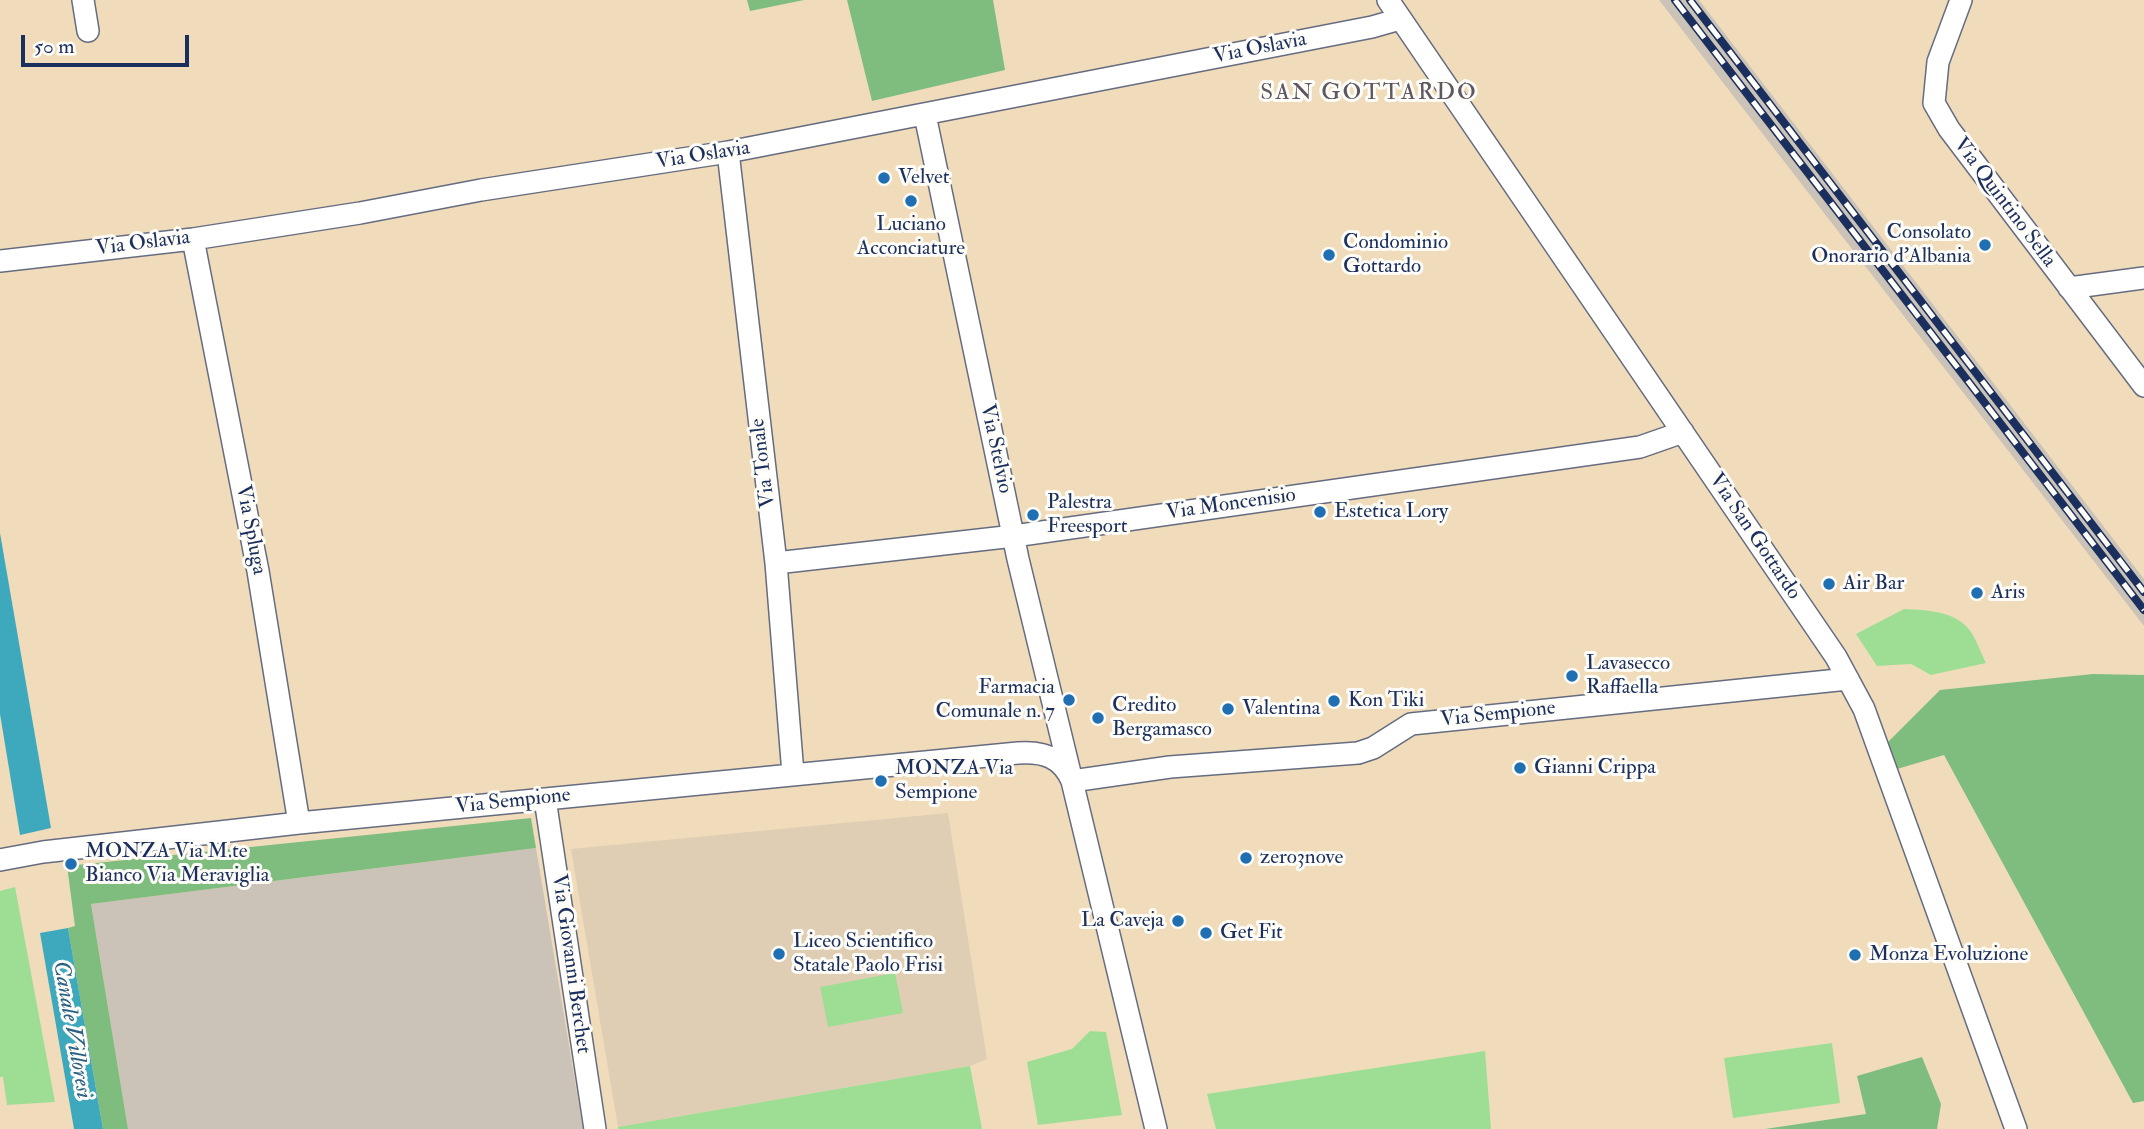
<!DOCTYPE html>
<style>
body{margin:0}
#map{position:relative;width:2144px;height:1129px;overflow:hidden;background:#f0dcbb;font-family:"IM FELL Double Pica",serif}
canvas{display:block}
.scale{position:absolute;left:21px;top:35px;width:168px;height:32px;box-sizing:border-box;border:4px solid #1b2f5e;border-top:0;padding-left:9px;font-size:21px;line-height:24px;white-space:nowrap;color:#1b2f5e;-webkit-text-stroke:5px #fdfcf7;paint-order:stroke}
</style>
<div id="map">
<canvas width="2144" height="1129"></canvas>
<div class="scale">50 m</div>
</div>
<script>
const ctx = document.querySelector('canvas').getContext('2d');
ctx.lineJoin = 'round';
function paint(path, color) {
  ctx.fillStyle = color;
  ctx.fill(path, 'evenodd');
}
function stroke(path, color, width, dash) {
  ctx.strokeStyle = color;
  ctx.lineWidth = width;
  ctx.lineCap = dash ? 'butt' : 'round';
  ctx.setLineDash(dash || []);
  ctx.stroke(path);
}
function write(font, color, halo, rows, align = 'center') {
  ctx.font = font + ' "IM FELL Double Pica",serif';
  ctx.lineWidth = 6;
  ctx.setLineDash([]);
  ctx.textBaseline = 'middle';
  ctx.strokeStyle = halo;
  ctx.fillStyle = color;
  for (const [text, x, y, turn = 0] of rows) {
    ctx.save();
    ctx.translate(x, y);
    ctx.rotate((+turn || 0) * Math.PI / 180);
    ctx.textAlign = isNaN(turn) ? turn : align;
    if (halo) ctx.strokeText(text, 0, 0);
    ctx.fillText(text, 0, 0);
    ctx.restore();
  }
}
paint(new Path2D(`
 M948 813 987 1059 970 1066 618 1127 571 849Z`), '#dfceb4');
paint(new Path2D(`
 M1659 0H1699L2144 579V626Z
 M536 848 583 1129H128L91 904Z`), '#cbc3b8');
paint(new Path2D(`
 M1904 609C1927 610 1957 611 1971 632 1977 641 1981 653 1986 663L1931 675 1911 664 1877 666 1856 634Z
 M15 887 55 1102 7 1105 3 1077H0V891Z
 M895 973 903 1013 828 1027 820 987Z
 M1090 1031 1106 1032 1122 1115 1038 1125 1027 1062 1072 1049Z
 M1832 1043 1840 1103 1733 1118 1724 1058Z
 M1485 1051 1491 1129H1216L1207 1094Z
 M970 1066 982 1129H618V1127Z`), '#9ede94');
paint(new Path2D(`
 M747 0H804L750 11Z
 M847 0H993L1005 70 872 101Z
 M2093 674 2144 675V1101L2133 1103 1944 755 1897 769 1888 742 1940 690Z
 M531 818 536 848 91 904 128 1129H103L68 928 75 926 67 866Z
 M1922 1057 1941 1104 1937 1129H1765L1866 1114 1857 1076Z`), '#7ebd7e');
paint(new Path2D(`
 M0 533 51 828 20 835 0 714Z
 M68 928 103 1129H74L40 933Z`), '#3ea9bd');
const street = new Path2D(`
 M83 0 88 31
 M1388 0 1836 657 1864 709 2016 1129
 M1961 0 1938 62 1934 103 1949 129 2144 386
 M925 115 1018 559 1072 781 1170 767 1358 753 1373 748 1411 724 1848 679
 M728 152 776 563 793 774
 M193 239 258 571 299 823
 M0 261 193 239 360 213 481 190 728 152 1372 27 1400 19
 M2069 288 2144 278
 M776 563 1014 536 1640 447 1683 432
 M545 799 595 1129
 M0 860 43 852 299 823 1018 753C1043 751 1062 757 1072 781L1156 1129`);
stroke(street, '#666c7f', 24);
stroke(street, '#fff', 21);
const rail = new Path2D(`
 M1675 0 2144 610
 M1690 0 2144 592`);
stroke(rail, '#1b2f5e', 8);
stroke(rail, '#fdfcf7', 5, [16]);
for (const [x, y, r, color] of [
 [884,178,7,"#1f6fb2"],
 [911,201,7,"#1f6fb2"],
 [1985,245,7,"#1f6fb2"],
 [1329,255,7,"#1f6fb2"],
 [1320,512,7,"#1f6fb2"],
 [1033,515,7,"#1f6fb2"],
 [1829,584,7,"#1f6fb2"],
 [1977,593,7,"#1f6fb2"],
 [1572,676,7,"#1f6fb2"],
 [1069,700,7,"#1f6fb2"],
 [1334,701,7,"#1f6fb2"],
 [1228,709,7,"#1f6fb2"],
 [1098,718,7,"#1f6fb2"],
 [1520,768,7,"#1f6fb2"],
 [881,781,7,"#1f6fb2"],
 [1246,858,7,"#1f6fb2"],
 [71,864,7,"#1f6fb2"],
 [1178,921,7,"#1f6fb2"],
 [1206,933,7,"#1f6fb2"],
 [779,954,7,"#1f6fb2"],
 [1855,955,7,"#1f6fb2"]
]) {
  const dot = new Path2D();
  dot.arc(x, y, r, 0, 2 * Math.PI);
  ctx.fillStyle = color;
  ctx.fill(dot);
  stroke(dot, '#fdfcf7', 2.5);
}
write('21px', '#1b2f5e', '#fdfcf7', [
 ["Via Oslavia",1260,49,-11],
 ["Via Oslavia",703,156,-9],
 ["Via Quintino Sella",2004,203,53],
 ["Via Oslavia",143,244,-7],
 ["Via Stelvio",995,449,78],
 ["Via Tonale",764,463,-97],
 ["Via Moncenisio",1231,505,-8],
 ["Via Spluga",250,530,79],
 ["Via San Gottardo",1754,537,56],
 ["Via Sempione",1498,715,-6],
 ["Via Sempione",513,802,-6],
 ["Via Giovanni Berchet",570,964,82]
]);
write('21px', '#1b2f5e', '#fdfcf7', [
 ["Velvet",898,178],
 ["Luciano",911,225,"center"],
 ["Acconciature",911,249,"center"],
 ["Consolato",1971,233,"right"],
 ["Onorario d'Albania",1971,257,"right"],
 ["Condominio",1343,243],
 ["Gottardo",1343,267],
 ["Palestra",1047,503],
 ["Freesport",1047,527],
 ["Estetica Lory",1334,512],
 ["Air Bar",1843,584],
 ["Aris",1991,593],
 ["Lavasecco",1586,664],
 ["Raffaella",1586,688],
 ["Farmacia",1055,688,"right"],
 ["Comunale n. 7",1055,712,"right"],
 ["Kon Tiki",1348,701],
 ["Credito",1112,706],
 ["Bergamasco",1112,730],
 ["Valentina",1242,709],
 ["Gianni Crippa",1534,768],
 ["MONZA Via",895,769],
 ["Sempione",895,793],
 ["MONZA Via M.te",85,852],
 ["Bianco Via Meraviglia",85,876],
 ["zero3nove",1260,858],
 ["La Caveja",1164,921,"right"],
 ["Get Fit",1220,933],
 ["Liceo Scientifico",793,942],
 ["Statale Paolo Frisi",793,966],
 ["Monza Evoluzione",1869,955]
], 'left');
ctx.letterSpacing = '2px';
write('23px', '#5e5660', '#fdfcf7', [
 ["SAN GOTTARDO",1369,94]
]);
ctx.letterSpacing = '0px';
write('italic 23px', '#296084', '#fdfcf7', [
 ["Canale Villoresi",71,1030,80]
]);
</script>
